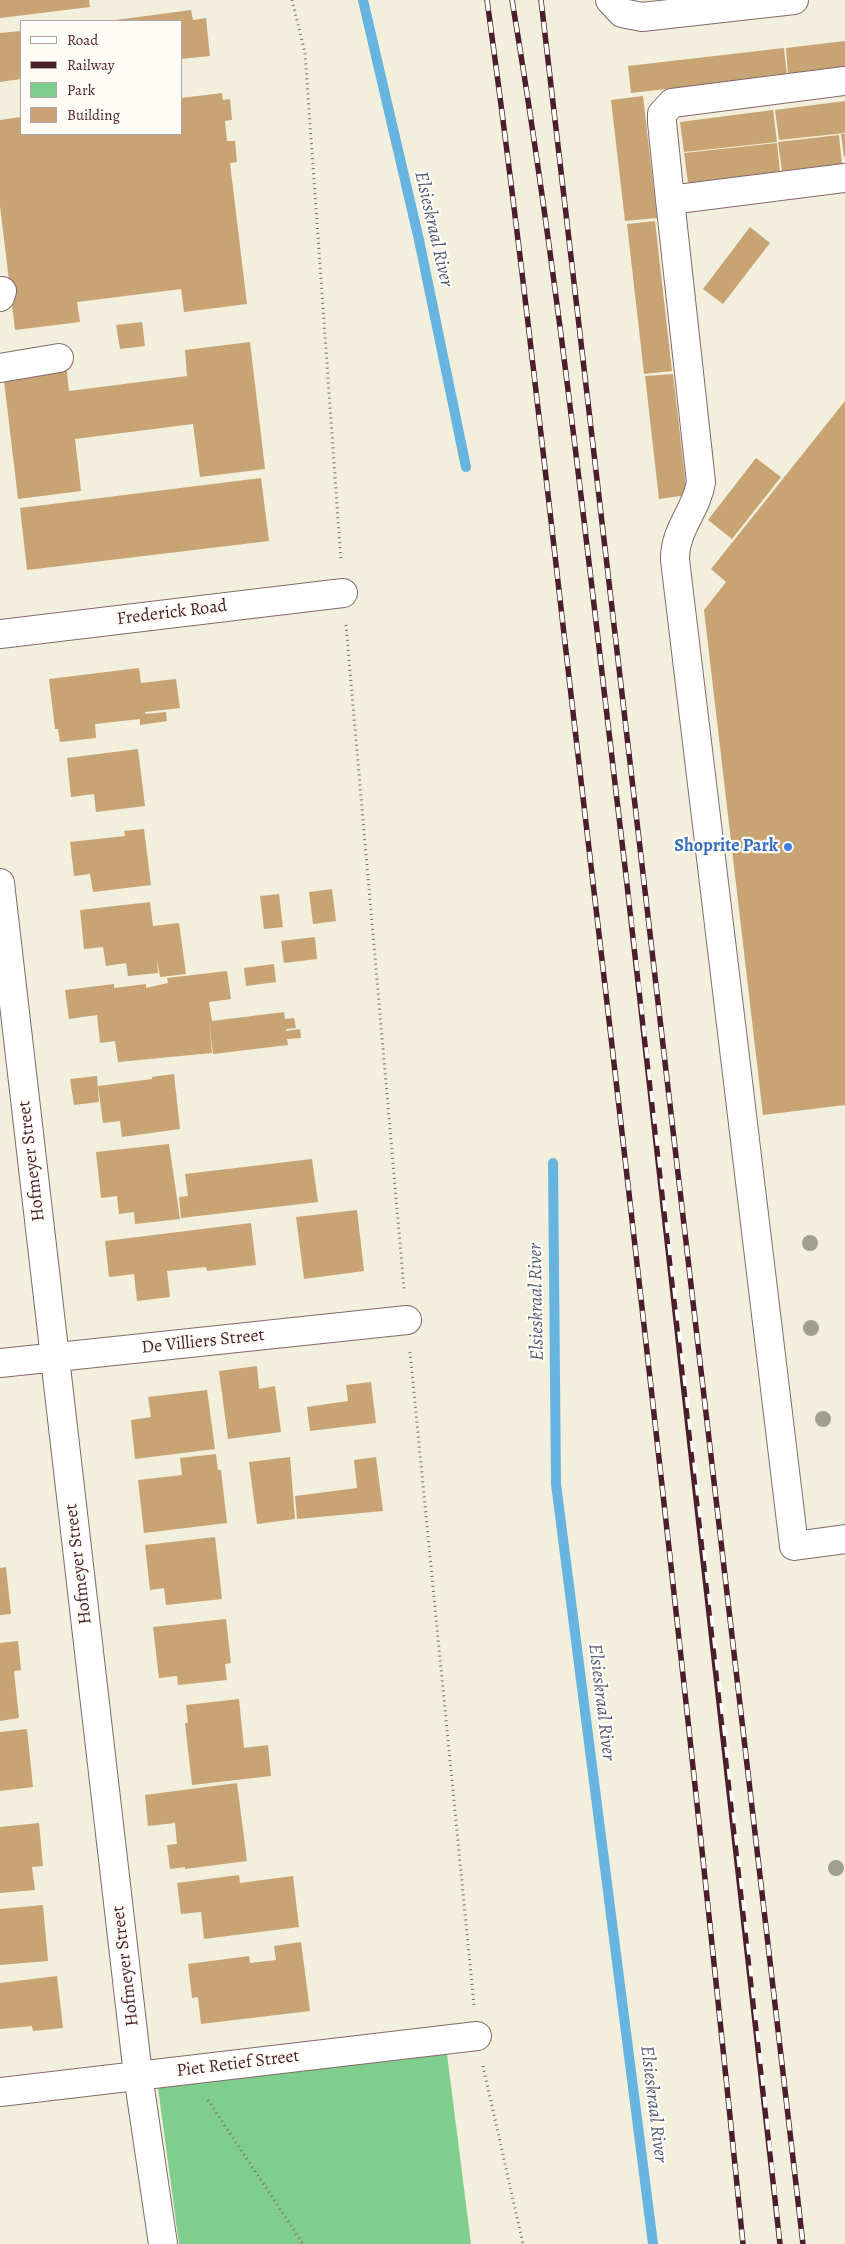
<!DOCTYPE html>
<style>
body{margin:0}
#map{position:relative;width:845px;height:2244px;overflow:hidden;background:#f2efdc;font-family:Alegreya,serif}
canvas{display:block}
.legend{position:absolute;left:20px;top:20px;width:162px;height:115px;box-sizing:border-box;background:#fdfcf7;border:1px solid #b5a4a5;margin:0;padding:6px 9px;list-style:none;font-size:15px;color:#4a1f2b}
.legend li{display:flex;align-items:center;gap:10px;height:25px}
.legend b{width:25px;border:1px solid #b5a4a5}
</style>
<div id="map">
<canvas width="845" height="2244"></canvas>
<ul class="legend">
<li><b style="height:6px;background:#fff"></b>Road</li>
<li><b style="height:6px;background:#4a1f2b"></b>Railway</li>
<li><b style="height:14px;background:#7fce8d"></b>Park</li>
<li><b style="height:14px;background:#c8a374"></b>Building</li>
</ul>
</div>
<script>
const ctx = document.querySelector('canvas').getContext('2d');
ctx.lineJoin = 'round';
function paint(path, color) {
  ctx.fillStyle = color;
  ctx.fill(path, 'evenodd');
}
function stroke(path, color, width, dash) {
  ctx.strokeStyle = color;
  ctx.lineWidth = width;
  ctx.lineCap = dash ? 'butt' : 'round';
  ctx.setLineDash(dash || []);
  ctx.stroke(path);
}
function write(font, color, halo, rows, align = 'center') {
  ctx.font = font + ' Alegreya,serif';
  ctx.lineWidth = 4.5;
  ctx.setLineDash([]);
  ctx.textBaseline = 'middle';
  ctx.strokeStyle = halo;
  ctx.fillStyle = color;
  for (const [text, x, y, turn = 0] of rows) {
    ctx.save();
    ctx.translate(x, y);
    ctx.rotate((+turn || 0) * Math.PI / 180);
    ctx.textAlign = isNaN(turn) ? turn : align;
    if (halo) ctx.strokeText(text, 0, 0);
    ctx.fillText(text, 0, 0);
    ctx.restore();
  }
}
paint(new Path2D(`
 M447 2054 471 2244H179L158 2088Z`), '#7fce8d');
stroke(new Path2D(`
 M363 0 419 240 466 467
 M553 1163 556 1484 653 2244`), '#67b4e1', 10);
paint(new Path2D(`
 M0 0H89L90 7 0 18Z
 M191 10 193 20 206 18 210 56 181 59V21H108Z
 M21 31V79L0 82V33Z
 M845 41V67L788 74 786 48Z
 M784 48 787 75 631 93 628 66Z
 M222 93 223 100 230 99 232 120 225 121 227 141H235L237 162 230 163 247 304 184 312 181 289 77 302 80 322 15 330 0 206V120L21 117V134H181V98Z
 M643 96 657 218 625 221 611 100Z
 M845 101V133L779 140 775 110Z
 M773 110 777 142 684 152 680 122Z
 M841 134H845V157H844Z
 M839 135 842 164 782 171 778 142Z
 M777 143 780 172 688 183 684 153Z
 M655 221 672 371 644 374 627 224Z
 M750 227 770 243 723 304 703 289Z
 M142 322 145 346 120 349 116 325Z
 M250 342 265 469 200 477 193 424 75 439 81 491 18 499 3 372 66 364 69 391 187 376 185 350Z
 M673 374 687 495 659 499 645 376Z
 M845 401V1105L763 1115 704 610 726 582 711 569Z
 M756 458 781 477 732 539 708 520Z
 M261 478 269 541 27 570 20 508Z
 M139 668 141 683 176 679 180 708 145 712 146 714 166 712 167 721 140 725V719L95 724 96 738 60 742 58 729H55L49 679Z
 M138 749 145 806 96 812 94 794 71 797 67 758Z
 M144 829 151 885 93 892 90 874 74 876 70 842 125 836 124 831Z
 M332 889 336 921 313 924 309 892Z
 M279 894 283 927 264 929 260 896Z
 M150 902 153 926 179 923 186 974 160 977 157 959 158 973 128 976 126 963 106 966 103 947 84 949 80 910Z
 M315 937 317 959 284 963 281 941Z
 M274 964 276 982 246 986 244 968Z
 M227 971 231 999 209 1002 212 1021 284 1012 285 1019 294 1018 296 1028 286 1029V1031L300 1029 301 1038 287 1039 288 1045 213 1054 209 1021 212 1053 118 1062 115 1041 100 1043 97 1015 69 1019 65 990 114 984V988L146 984V988L168 983 167 978Z
 M174 1074 180 1129 122 1137 120 1121 103 1123 98 1086 152 1079V1077Z
 M97 1076 99 1102 74 1105 70 1079Z
 M169 1144 180 1219 135 1224 134 1212 119 1214 117 1196 101 1198 96 1152Z
 M312 1159 318 1202 181 1218 179 1197 188 1196 185 1174Z
 M357 1210 364 1271 304 1279 296 1217Z
 M251 1223 256 1265 207 1271 206 1267 167 1271 170 1297 137 1301 134 1274 109 1277 105 1241Z
 M257 1366 259 1389 275 1386 281 1432 228 1439 219 1371Z
 M371 1382 376 1423 310 1431 307 1407 348 1401 346 1385Z
 M207 1390 215 1449 135 1459 131 1420 151 1417 148 1397Z
 M216 1454 218 1470H221L227 1523 144 1533 138 1480 182 1475 180 1458Z
 M290 1457 295 1519 257 1524 249 1462Z
 M376 1457 383 1511 297 1519 295 1496 357 1488 354 1460Z
 M215 1537 222 1599 166 1605 164 1588 150 1590 145 1545Z
 M6 1567 11 1614 0 1615V1568Z
 M226 1619 231 1663 225 1664 227 1680 178 1685 177 1676 159 1678 153 1627Z
 M18 1641 21 1670 14 1671 19 1718 0 1721V1643Z
 M239 1699 244 1748 268 1745 271 1776 192 1785 185 1723H188L186 1705Z
 M27 1729 33 1787 0 1791V1732Z
 M237 1783 247 1861 185 1869V1867L170 1869 167 1845 177 1844 175 1823 148 1826 145 1795Z
 M39 1823 43 1866 32 1867 35 1890 0 1893V1827Z
 M239 1875 240 1883 293 1876 299 1927 204 1939 201 1912 181 1914 177 1883Z
 M43 1905 48 1961 0 1965V1909Z
 M301 1942 310 2011 201 2024 198 1997 192 1998 188 1964 249 1956 250 1963 276 1960 274 1946Z
 M57 1976 63 2028 33 2031 32 2026 0 2029V1983Z`), '#c8a374');
const minor = new Path2D(`
 M610 0 622 13 642 17 794 0
 M845 178 670 200 701 482C697 510 674 530 675 560L794 1546 845 1539
 M670 200 662 122V114L672 103 845 81
 M0 297 2 291
 M0 368 59 358
 M0 634 343 593
 M0 883 138 2075 163 2244
 M0 1363 407 1320
 M0 2092 477 2036`);
stroke(minor, '#856869', 30);
stroke(new Path2D(`
 M292 0 305 53 341 561
 M346 625 404 1289
 M410 1352 474 2005
 M483 2066 523 2244
 M208 2100 303 2244`), '#856869', 3, [1, 4]);
stroke(minor, '#fff', 28);
const rail = new Path2D(`
 M487 0C523 262 551 526 582 789 639 1273 694 1758 743 2244
 M512 0C560 287 590 578 625 867 679 1326 732 1785 780 2244
 M541 0 803 2244`);
stroke(rail, '#4a1f2b', 5.5);
stroke(rail, '#fdfcf7', 4, [11]);
ctx.fillStyle = '#a09e8d';
for (const [x, y] of [
 [810,1243],
 [811,1328],
 [823,1419],
 [836,1868]
]) {
  ctx.beginPath();
  ctx.arc(x, y, 8, 0, 2 * Math.PI);
  ctx.fill();
}
for (const [x, y, r, color] of [
 [788,847,5,"#3f7fe0"]
]) {
  const dot = new Path2D();
  dot.arc(x, y, r, 0, 2 * Math.PI);
  ctx.fillStyle = color;
  ctx.fill(dot);
  stroke(dot, '#fdfcf7', 2);
}
write('18px', '#4a1f2b', '#fdfcf7', [
 ["Frederick Road",172,613,-7],
 ["Hofmeyer Street",32,1161,-97],
 ["De Villiers Street",203,1342,-6],
 ["Hofmeyer Street",79,1564,-97],
 ["Hofmeyer Street",126,1966,-97],
 ["Piet Retief Street",238,2064,-7]
]);
write('bold 18px', '#366cbe', '#fdfcf7', [
 ["Shoprite Park",778,847]
], 'right');
write('italic 19px', '#565b74', '#fdfcf7', [
 ["Elsieskraal River",433,229,77],
 ["Elsieskraal River",537,1302,-91],
 ["Elsieskraal River",601,1702,83],
 ["Elsieskraal River",653,2104,83]
]);
</script>
